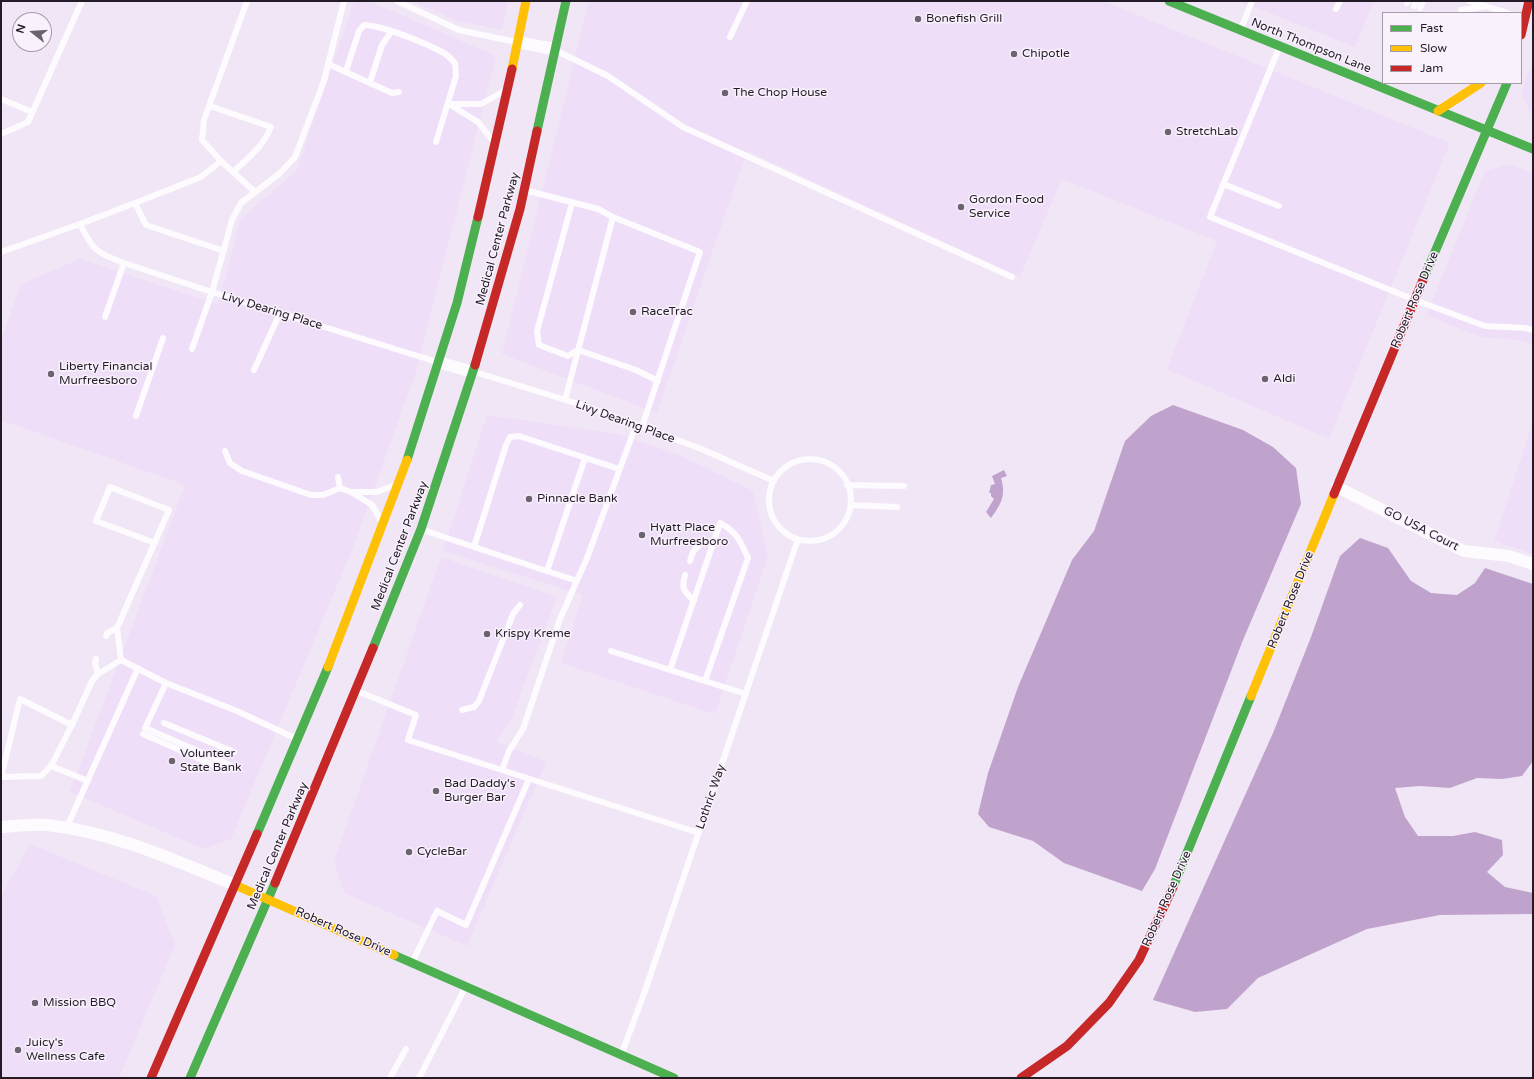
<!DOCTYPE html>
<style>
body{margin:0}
#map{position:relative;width:1534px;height:1079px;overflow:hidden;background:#f1e6f6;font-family:"Varela Round",sans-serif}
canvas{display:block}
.frame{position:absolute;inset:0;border:2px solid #231c26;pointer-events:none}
.legend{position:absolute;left:1382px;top:12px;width:140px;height:72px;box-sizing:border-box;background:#f9f2fd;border:1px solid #a39ca7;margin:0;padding:5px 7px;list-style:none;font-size:12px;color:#231c26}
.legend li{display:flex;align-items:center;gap:8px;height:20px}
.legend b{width:20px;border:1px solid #a39ca7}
.north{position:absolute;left:12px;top:12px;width:40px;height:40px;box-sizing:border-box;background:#f9f2fd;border:1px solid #a39ca7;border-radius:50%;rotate:287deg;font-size:11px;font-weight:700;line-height:16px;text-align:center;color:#231c26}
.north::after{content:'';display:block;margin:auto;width:14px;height:18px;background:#6b636f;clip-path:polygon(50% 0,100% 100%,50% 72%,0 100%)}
</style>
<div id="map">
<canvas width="1534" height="1079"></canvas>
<div class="frame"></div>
<ul class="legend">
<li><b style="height:5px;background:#4caf50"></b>Fast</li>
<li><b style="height:5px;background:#ffc107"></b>Slow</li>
<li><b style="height:5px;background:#c62828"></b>Jam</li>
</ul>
<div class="north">N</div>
</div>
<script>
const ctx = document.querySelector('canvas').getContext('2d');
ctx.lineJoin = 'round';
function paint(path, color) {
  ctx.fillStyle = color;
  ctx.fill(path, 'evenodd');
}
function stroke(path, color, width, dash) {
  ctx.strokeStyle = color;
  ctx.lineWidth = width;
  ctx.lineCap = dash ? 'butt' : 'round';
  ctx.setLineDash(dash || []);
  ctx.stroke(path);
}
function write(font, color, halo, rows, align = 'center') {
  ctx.font = font + ' "Varela Round",sans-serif';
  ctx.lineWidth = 3;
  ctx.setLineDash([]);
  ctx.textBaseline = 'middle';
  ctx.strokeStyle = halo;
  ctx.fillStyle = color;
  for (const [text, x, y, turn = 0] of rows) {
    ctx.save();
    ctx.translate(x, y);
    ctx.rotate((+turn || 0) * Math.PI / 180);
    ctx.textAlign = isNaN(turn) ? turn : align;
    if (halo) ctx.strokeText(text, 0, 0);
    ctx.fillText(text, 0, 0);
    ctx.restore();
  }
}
paint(new Path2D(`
 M354 1H369L496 56 416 372 352 550 231 839 204 849 70 792 185 485 1 420V341L21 284 80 259 218 304 241 219 297 170Z
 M412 1H508L502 30 457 21Z
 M589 1H1103L1450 143 1329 439 1167 369 1217 241 1062 179 1020 277 747 151 657 413 502 354Z
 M1239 1H1374L1355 47Z
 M1533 62V118L1521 93Z
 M1508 164 1533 173V344L1520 340 1481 337 1426 315 1485 171Z
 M487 415 617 434 679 455 753 491 768 556 715 714 561 663 583 595 443 551Z
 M1533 422V554L1494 541Z
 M441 557 557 597 511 720 496 741 546 762 467 946 344 893 334 861Z
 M30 844 156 896 175 945 119 1078H1V896Z`), '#efdef8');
paint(new Path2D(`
 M1173 405 1243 430 1273 447 1296 468 1301 504 1243 640 1155 869 1142 891 1064 863 1033 841 989 827 978 814 988 773 1018 687 1072 560 1094 531 1125 441 1151 416Z
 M1004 470 1007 476 1001 478C1006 495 1002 503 991 518L986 512 994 499 991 496V493H989L991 485 995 484 992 476Z
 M1360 538 1388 548 1411 581 1431 593 1457 595 1475 583 1485 568 1533 584V761L1522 776 1502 779 1477 778 1450 788 1420 786 1395 788 1405 817 1418 836H1453L1475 832 1502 840 1503 855 1487 872 1505 887 1533 893V914L1440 915 1367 929 1258 978 1227 1009 1195 1012 1153 1000 1273 733 1311 637 1340 556Z`), '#bfa3cc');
stroke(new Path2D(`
 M344 1 324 81 295 157 279 174 241 203 232 220 212 292 437 362
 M397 1 459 30 516 42
 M1469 1 1508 13
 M1407 3 1408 1
 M1414 6 1416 1
 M1420 8 1423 1
 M1336 9 1340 1
 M1461 10 1483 7
 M1241 29 1252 1
 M730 37 747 1
 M1279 48 1210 217 1415 300 1485 326 1525 328 1533 330
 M557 51 608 76 683 127 1012 277
 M328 64 392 93 399 92
 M346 71 359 31 364 25C385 26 425 43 444 53 448 55 452 60 455 63L456 76 436 142
 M370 82 382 45 391 32
 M1 99 32 112
 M449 104 478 122 493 141
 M449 104H481L504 91
 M210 106 271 127C263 147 248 158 233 172
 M1 134 28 122 82 1
 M221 161 255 192
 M1223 184 1279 206
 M525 190 598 209 613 217 565 400
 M135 203 201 177 221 161 202 140 204 120 247 1
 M572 203 537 331 539 345 568 356 578 350 636 370 658 381
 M613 217 700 252 642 427
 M1 252 80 224
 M124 263C96 252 94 252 80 224L135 203 146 225 224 251
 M105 317 124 263 212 292 192 349
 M254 370 280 313
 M475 372 585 406 699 448 774 481
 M136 416 163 338
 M225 451 230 463 242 471 311 495H323L340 488
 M769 500a41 41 0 1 1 82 0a41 41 0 1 1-82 0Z
 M338 477 340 488 351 492 372 505 382 522
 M847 485 904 486
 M351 492H377L395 485
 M851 505 897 507
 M423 530 474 547 506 445 510 437 519 436 619 469
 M474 547 577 581
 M690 561 693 552 701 543H714
 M547 571 585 458
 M685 575C681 589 684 591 694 601
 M106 636 107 633 117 628
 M611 651 670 670
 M96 659 95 663 98 674
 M121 660 166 683 146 726
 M705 681 748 558C741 542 737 532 720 523L670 670 746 694
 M166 683 237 711 295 738
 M357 691 416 715 408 740 699 833
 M462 710 474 707 479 701 513 614 520 605
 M164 723 234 752
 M72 725 92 681 98 674 121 660 117 628 169 510 110 487 96 521 155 543
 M145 728 228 764
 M143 734 225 770
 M51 766 72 725 20 699 1 777 41 776 51 766 88 781
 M502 770 509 751 523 729 560 619 587 558 636 425
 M66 829 138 668
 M413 961 437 911 466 925 529 779
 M622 1053 645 991 798 539
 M390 1078 406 1049
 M419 1078 465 988`), '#fdfbfe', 6);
stroke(new Path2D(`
 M517 42 554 49
 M438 362 473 372
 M1337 487 1464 551 1509 556 1533 564
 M1 827C16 826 32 824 47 825 113 832 174 860 235 885`), '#fdfbfe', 12);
stroke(new Path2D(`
 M1169 1 1533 149
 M537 131 566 1
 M1423 280 1507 83
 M407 460 457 303 478 217
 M373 648 421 529 475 365
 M257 834 328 667
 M1173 887 1251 696
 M394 955 674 1078
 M190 1078 275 883`), '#4caf50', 9);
stroke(new Path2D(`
 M512 69 526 1
 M1438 111 1481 83
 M328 667 407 460
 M1251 696 1334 494
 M235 885 394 955`), '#ffc107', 9);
stroke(new Path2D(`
 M1521 35 1529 1
 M478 217 512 69
 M475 365 520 209 537 131
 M1334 494 1423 280
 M275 883 373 648
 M151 1078 257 834
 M1021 1078 1067 1046 1109 1003 1139 960 1173 887`), '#c62828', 9);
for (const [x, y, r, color] of [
 [918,19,4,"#6b636f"],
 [1014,54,4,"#6b636f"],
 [725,93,4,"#6b636f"],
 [1168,132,4,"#6b636f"],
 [961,207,4,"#6b636f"],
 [633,312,4,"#6b636f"],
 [51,374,4,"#6b636f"],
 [1265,379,4,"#6b636f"],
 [529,499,4,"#6b636f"],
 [642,535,4,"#6b636f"],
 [487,634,4,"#6b636f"],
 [172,761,4,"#6b636f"],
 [436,791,4,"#6b636f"],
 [409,852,4,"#6b636f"],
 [35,1003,4,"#6b636f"],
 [18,1050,4,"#6b636f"]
]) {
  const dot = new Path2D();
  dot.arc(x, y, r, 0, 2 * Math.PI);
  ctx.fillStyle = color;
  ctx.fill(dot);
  stroke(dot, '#f9f2fd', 1.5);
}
write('12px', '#231c26', '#f9f2fd', [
 ["Bonefish Grill",926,19],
 ["Chipotle",1022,54],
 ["The Chop House",733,93],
 ["StretchLab",1176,132],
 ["Gordon Food",969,200],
 ["Service",969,214],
 ["RaceTrac",641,312],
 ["Liberty Financial",59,367],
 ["Murfreesboro",59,381],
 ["Aldi",1273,379],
 ["Pinnacle Bank",537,499],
 ["Hyatt Place",650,528],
 ["Murfreesboro",650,542],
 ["Krispy Kreme",495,634],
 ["Volunteer",180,754],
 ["State Bank",180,768],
 ["Bad Daddy's",444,784],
 ["Burger Bar",444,798],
 ["CycleBar",417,852],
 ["Mission BBQ",43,1003],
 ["Juicy's",26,1043],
 ["Wellness Cafe",26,1057]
], 'left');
write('12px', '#231c26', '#f9f2fd', [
 ["North Thompson Lane",1311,46,22],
 ["Medical Center Parkway",498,239,-75],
 ["Robert Rose Drive",1415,300,-67],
 ["Livy Dearing Place",272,311,17],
 ["Livy Dearing Place",625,422,20],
 ["GO USA Court",1421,529,27],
 ["Medical Center Parkway",400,546,-69],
 ["Robert Rose Drive",1291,600,-68],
 ["Lothric Way",711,797,-71],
 ["Medical Center Parkway",278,846,-67],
 ["Robert Rose Drive",1167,899,-66],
 ["Robert Rose Drive",343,932,24]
]);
</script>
